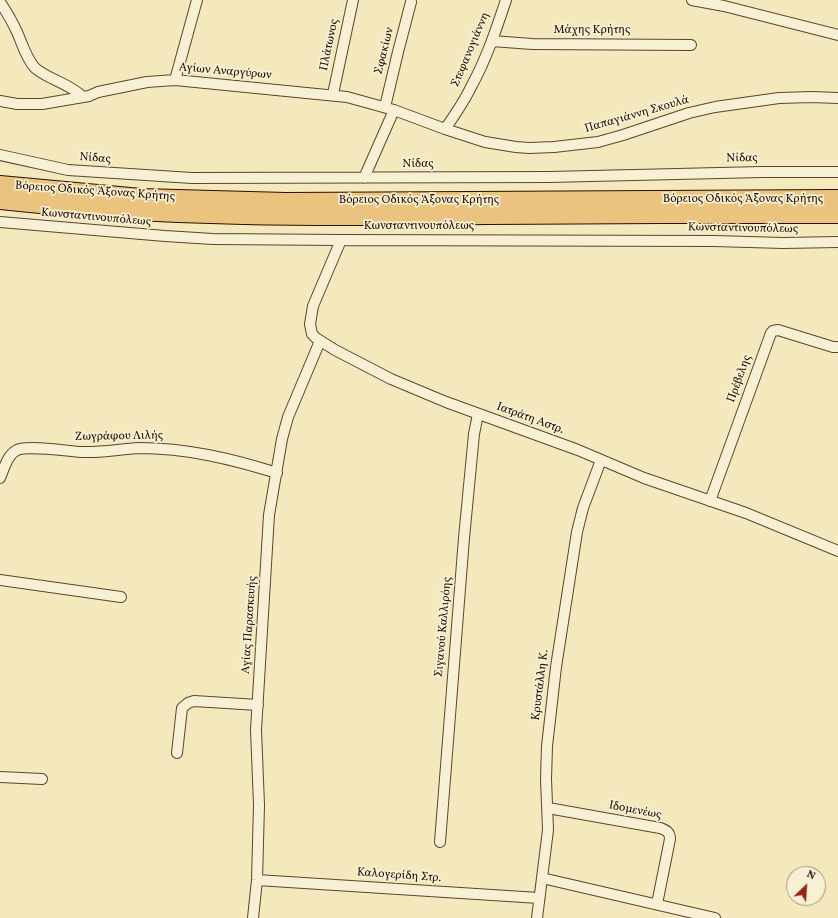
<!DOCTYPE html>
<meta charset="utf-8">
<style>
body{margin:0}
#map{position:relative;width:838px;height:918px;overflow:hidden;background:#f4e8bd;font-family:Vollkorn,serif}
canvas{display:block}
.north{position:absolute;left:786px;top:866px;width:40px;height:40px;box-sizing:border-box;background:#f8f0d4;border:1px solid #a5967f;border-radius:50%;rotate:25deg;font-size:11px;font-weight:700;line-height:16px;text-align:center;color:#280f00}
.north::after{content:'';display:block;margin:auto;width:14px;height:18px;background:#8f2418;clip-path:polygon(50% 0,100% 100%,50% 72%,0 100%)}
</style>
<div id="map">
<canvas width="838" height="918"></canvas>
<div class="north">N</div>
</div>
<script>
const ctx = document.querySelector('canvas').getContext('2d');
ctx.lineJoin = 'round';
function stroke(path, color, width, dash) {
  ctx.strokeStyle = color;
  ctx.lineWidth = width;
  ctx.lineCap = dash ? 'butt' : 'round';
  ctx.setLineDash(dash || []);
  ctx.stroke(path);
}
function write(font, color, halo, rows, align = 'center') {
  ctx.font = font + ' Vollkorn,serif';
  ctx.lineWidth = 3.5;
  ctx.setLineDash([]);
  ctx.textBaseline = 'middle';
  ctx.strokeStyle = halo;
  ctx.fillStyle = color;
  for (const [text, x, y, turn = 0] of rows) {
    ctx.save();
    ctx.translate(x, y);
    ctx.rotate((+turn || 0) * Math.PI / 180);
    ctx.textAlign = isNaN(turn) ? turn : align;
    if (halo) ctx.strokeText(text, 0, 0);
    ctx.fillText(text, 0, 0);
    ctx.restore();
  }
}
const street = new Path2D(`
 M692 0 724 6 838 35
 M0 2C6 11 12 21 17 32 22 43 26 58 35 68 49 80 69 83 83 97
 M492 41 532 44 691 45
 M175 80 197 0
 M333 94 353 0
 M0 101 17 104H42L89 96 98 92 147 82 175 80 347 97 394 110 445 129 485 142 516 147 529 148 554 147 598 142 623 135 689 113 715 107 779 98 812 97 838 98
 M385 107 398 52 411 2
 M445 129C454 116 464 102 471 87 486 60 496 30 506 0
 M0 155 68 170 192 178 549 177 762 172H838
 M364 178 394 110
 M0 222 165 236 213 239 341 240 714 241 783 243 838 242
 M341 240 313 306 310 324 312 334 316 338 335 350 391 379 446 402 578 450 644 478 746 513 838 551
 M0 478C4 469 7 455 17 450 29 445 66 451 81 452 100 453 120 449 139 448 187 448 232 459 277 473
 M710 501 771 333 773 331 778 330 833 347H838
 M0 580 121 597
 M177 753 182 708 188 703 194 701 258 705
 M0 777 42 779
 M548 808 660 828C666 830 670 832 670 839L657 904
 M440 842 464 538 474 434 478 414
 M542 878 715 918
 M257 880 539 898
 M253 918 257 880 259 805 256 730 269 515 282 439 288 417 320 341
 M537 918 548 830 546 779 547 746 556 667 577 532 583 508 601 460`);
const highway = new Path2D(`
 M0 185 141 198 286 202 838 199
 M0 200C162 218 325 217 488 215 605 214 721 214 838 214`);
stroke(street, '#5b452f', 12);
stroke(highway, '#280f00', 20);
stroke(street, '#f8f0d4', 10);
stroke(highway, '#eac47e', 18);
write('12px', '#280f00', '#f8f0d4', [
 ["Μάχης Κρήτης",592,31],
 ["Πλάτωνος",330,45,-78],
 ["Στεφανογιάννη",471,50,-67],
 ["Σφακίων",385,51,-76],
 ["Αγίων Αναργύρων",225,72,5],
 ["Παπαγιάννη Σκουλά",637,115,-16],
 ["Νίδας",95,159,4],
 ["Νίδας",742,159,-1],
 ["Νίδας",418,165],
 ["Βόρειος Οδικός Άξονας Κρήτης",95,192,4],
 ["Βόρειος Οδικός Άξονας Κρήτης",743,200],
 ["Βόρειος Οδικός Άξονας Κρήτης",419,201],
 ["Κωνσταντινουπόλεως",96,218,5],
 ["Κωνσταντινουπόλεως",419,227],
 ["Κωνσταντινουπόλεως",743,229,1],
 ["Πρέβελης",740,379,-70],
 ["Ιατράτη Αστρ.",530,419,20],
 ["Ζωγράφου Λιλής",119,437,-1],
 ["Αγίας Παρασκευής",250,625,-86],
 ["Σιγανού Καλλιρόης",444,627,-85],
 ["Κρυστάλλη Κ.",541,685,-83],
 ["Ιδομενέως",635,811,11],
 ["Καλογερίδη Στρ.",399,876,4]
]);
</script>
